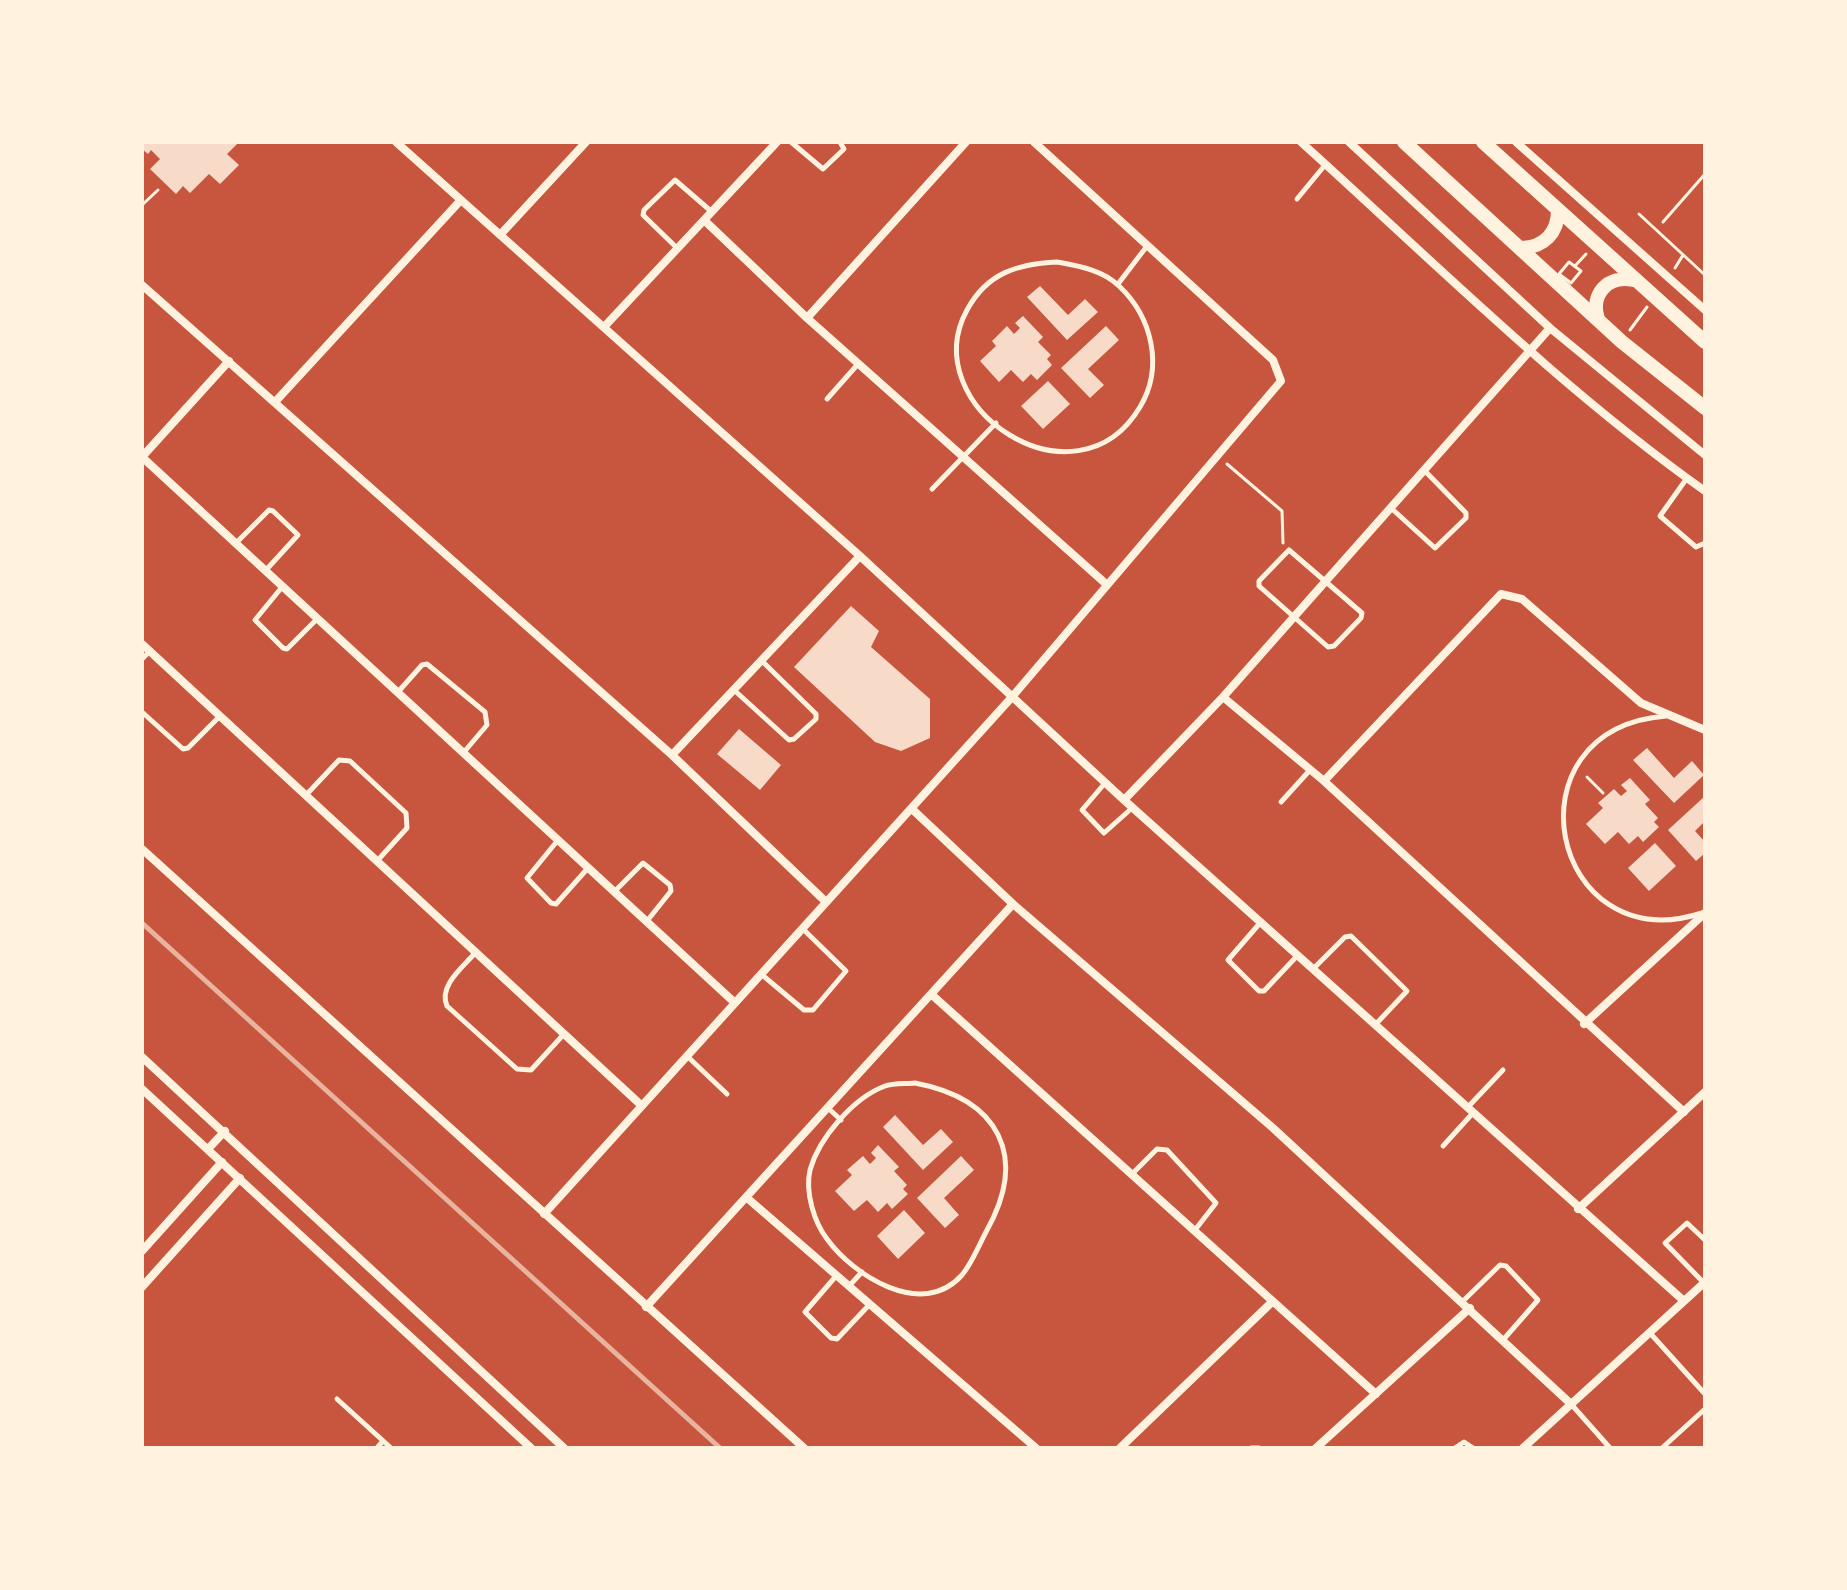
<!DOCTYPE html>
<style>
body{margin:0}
#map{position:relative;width:1847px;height:1590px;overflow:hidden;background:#c8553d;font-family:"Public Sans",sans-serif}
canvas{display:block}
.frame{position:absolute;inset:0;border:144px solid #fff3e0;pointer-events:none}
</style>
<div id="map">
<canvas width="1847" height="1590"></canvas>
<div class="frame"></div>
</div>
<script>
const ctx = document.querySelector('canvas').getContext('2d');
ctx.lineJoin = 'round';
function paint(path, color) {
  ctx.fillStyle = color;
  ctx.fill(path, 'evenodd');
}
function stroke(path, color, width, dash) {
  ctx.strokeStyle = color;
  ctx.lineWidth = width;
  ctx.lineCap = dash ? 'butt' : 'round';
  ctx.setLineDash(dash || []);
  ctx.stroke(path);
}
paint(new Path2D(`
 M142 142H239L227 154 239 165 220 184 209 174 190 193 183 186 176 194 150 169 160 159 151 150 148 154 142 149Z
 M1040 286 1068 315 1085 299 1098 312 1067 340 1027 297Z
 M1023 316 1043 337 1038 342 1051 355 1047 359 1052 365 1037 380 1031 374 1023 382 1011 370 999 382 980 361 996 346 992 341 1007 326 1014 334 1020 328 1015 323Z
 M1106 326 1119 340 1088 369 1104 385 1090 398 1061 368Z
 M1048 381 1070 404 1043 429 1021 406Z
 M851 606 879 631 871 647 930 699V738L901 751 875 742 794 667Z
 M739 729 781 765 760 790 717 754Z
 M1647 748 1674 778 1692 761 1704 775 1674 803 1633 760Z
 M1630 778 1650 800 1645 804 1658 818 1654 822 1659 827 1643 842 1638 836 1629 844 1618 832 1605 844 1586 824 1603 808 1598 803 1614 789 1621 796 1627 791 1621 785Z
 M1705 796V821L1695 831 1705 842V853L1696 861 1668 830Z
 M1655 843 1676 866 1649 891 1628 868Z
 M895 1115 923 1145 941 1129 953 1142 923 1170 883 1127Z
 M878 1145 899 1167 894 1171 907 1185 903 1189 908 1194 892 1209 887 1203 878 1212 867 1200 854 1211 835 1191 852 1175 847 1170 863 1156 870 1164 876 1158 871 1153Z
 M961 1156 974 1170 944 1198 959 1215 945 1228 917 1198Z
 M904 1210 925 1233 898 1259 877 1236Z`), '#f7dbc8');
stroke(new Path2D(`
 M142 205 158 190
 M1639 214 1705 275
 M1663 222 1705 174
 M1569 262 1581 271 1571 283 1559 274Z
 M1575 266 1586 254
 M1675 268 1683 255
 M1630 330 1647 307
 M1227 464 1282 511 1283 543
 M1587 777 1603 793`), '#fff3e0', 3);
stroke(new Path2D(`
 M791 142 823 169 844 149 840 142
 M1297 199 1325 165
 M677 248 643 215 644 210 675 180 712 212
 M1057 262C1079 266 1103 270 1119 286 1152 317 1164 367 1140 407 1076 514 914 407 967 310 987 273 1017 264 1057 262Z
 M1118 284 1147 246
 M827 399 858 364
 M1687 478 1660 516 1696 547 1705 543
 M932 489 996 423
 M1391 508 1435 548 1466 518V513L1424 470
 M236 543 269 510 273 511 298 535 266 570
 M1289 550 1362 613 1361 618 1334 646 1328 647 1259 586V581Z
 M282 587 255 620 283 648 287 649 317 619
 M142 659 150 651
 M734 690 789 740 794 739 816 719V714L762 661
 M398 692 422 665 427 664 485 712 487 725 464 752
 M142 712 183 749 188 748 220 716
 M1666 716C1502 729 1550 962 1702 913
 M1105 783 1082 810 1104 833 1132 808
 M306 795 339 760 350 761 406 813 407 828 377 861
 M1281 802 1310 770
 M558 840 527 878 551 903 556 904 588 868
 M614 892 643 863 670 885 671 891 647 921
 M1260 923 1228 960 1259 991H1264L1297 956
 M475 953C463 967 438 986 447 1006L517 1069 531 1070 564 1034
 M1313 969 1345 937 1351 936 1407 991 1375 1025
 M761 974 804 1010H813L846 971 803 929
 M687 1056 727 1094
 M915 1083C999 1099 1029 1156 986 1232 979 1245 972 1263 962 1275 922 1320 853 1275 827 1239 814 1222 805 1192 810 1170 819 1138 853 1098 885 1086 893 1083 906 1084 915 1083Z
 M828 1108 841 1120
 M1467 1108 1503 1070
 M1443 1146 1472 1114
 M1132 1174 1157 1149 1167 1150 1216 1203 1195 1230
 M836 1276 805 1312 831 1338 837 1339 870 1304
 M1704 1283 1665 1243 1687 1223 1705 1240
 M849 1286 862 1272
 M1462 1302 1500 1265 1506 1266 1538 1300 1503 1340
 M1650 1333 1705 1394
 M337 1399 391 1448
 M1571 1404 1610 1448
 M377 1448 383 1441
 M1251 1448H1259
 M1455 1448 1464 1442 1473 1448
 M1662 1448 1705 1409`), '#fff3e0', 5);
stroke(new Path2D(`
 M396 142 860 556 1124 800 1684 1301
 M1301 142C1433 261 1560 388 1705 491
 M1349 142 1550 328 1705 455
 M1516 142 1705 310
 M704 220 807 318 1105 583
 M500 235 586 142
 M142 285 672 755 825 901
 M807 318 966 142
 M604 327 777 142
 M275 402 460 201
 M142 457 734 1002
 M142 457 229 361
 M142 644 641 1105
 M1223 697 1324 781 1684 1112
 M672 755 860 556
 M1324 781 1501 594 1522 599 1641 703 1705 730
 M1124 800 1223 697 1550 328
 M912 809 1013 904 1273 1128 1571 1404
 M142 849 804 1448
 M931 994 1376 1394
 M1584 1024 1705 913
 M142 1057 564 1448
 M142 1089 531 1448
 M208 1149 225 1131
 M746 1197 1036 1448
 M1578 1209 1705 1092
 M544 1214 1012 697 1281 381 1273 360 1034 142
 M142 1251 222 1162
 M142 1287 240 1178
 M646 1307 1013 904
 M1120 1448 1272 1302
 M1316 1448 1470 1308
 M1523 1448 1705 1282`), '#fff3e0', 8);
stroke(new Path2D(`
 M1404 142 1622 342 1705 408
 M1483 142 1705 342
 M1522 248C1544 247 1558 233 1558 210
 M1598 319C1590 294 1608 275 1633 280`), '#fff3e0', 14);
stroke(new Path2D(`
 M142 923 720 1448`), '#e9b49f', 5);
</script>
